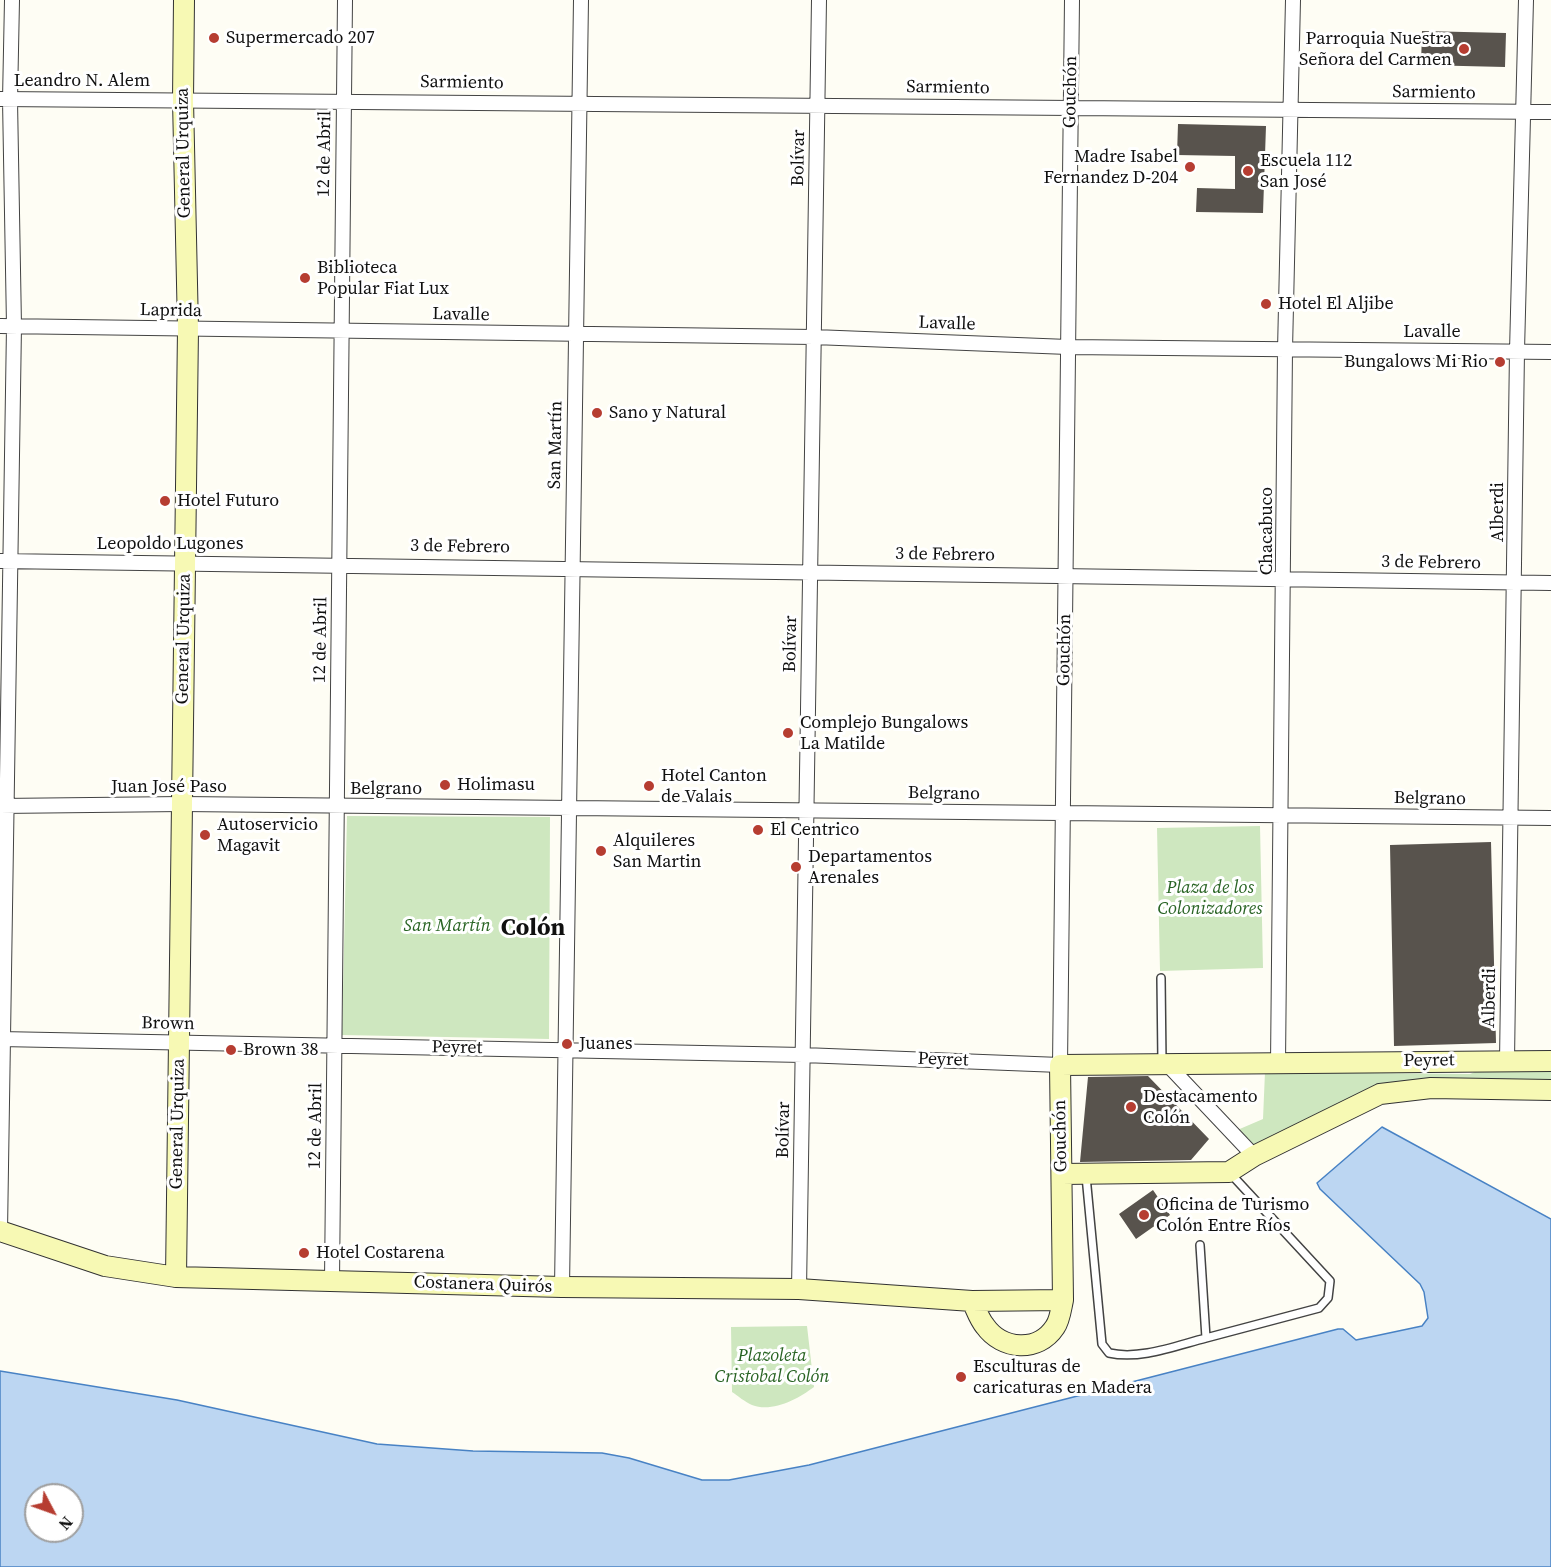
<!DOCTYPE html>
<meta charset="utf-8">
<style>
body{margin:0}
#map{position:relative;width:1551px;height:1567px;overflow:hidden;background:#fefdf4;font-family:"Source Serif 4",serif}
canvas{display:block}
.north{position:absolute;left:24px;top:1483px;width:60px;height:60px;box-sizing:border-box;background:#fff;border:2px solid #9f9f9f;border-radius:50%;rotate:131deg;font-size:16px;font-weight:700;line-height:24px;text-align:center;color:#101010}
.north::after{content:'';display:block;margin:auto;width:21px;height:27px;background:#b63d31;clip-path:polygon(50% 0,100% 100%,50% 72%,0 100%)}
</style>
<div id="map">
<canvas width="1551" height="1567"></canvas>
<div class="north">N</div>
</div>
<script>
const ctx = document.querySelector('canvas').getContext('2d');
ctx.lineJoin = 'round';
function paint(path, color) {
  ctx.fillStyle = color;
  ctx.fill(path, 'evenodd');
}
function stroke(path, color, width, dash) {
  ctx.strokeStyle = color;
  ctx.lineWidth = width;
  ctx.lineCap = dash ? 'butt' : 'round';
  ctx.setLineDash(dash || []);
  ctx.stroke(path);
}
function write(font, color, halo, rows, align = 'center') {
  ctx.font = font + ' "Source Serif 4",serif';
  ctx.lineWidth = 6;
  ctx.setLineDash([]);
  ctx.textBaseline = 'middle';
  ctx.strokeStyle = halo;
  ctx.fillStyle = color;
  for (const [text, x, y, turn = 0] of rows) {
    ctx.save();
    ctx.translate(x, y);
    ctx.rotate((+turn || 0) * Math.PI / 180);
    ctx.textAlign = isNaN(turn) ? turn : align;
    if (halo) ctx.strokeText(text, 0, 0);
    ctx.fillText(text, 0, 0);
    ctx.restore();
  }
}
paint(new Path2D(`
 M347 816 550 817 549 1039 342 1035Z
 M1260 826 1263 968 1160 971 1157 828Z
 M1482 1069 1551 1071V1084L1429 1083 1253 1150 1235 1131 1263 1119 1265 1072 1470 1074Z
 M807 1326 814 1387C798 1399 772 1413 752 1405 745 1402 738 1396 732 1392L731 1327Z`), '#cee7bf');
const water = new Path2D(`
 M1382 1127 1551 1219V1567H0V1371L177 1400 377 1444 473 1451 602 1453 629 1458 702 1480H729L809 1465 1338 1329H1343L1356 1340 1422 1326 1428 1318 1424 1292 1420 1284 1320 1189 1317 1183ZM36 1495H72V1531H36Z`);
paint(water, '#bcd6f2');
stroke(water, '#4882c4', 1.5);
paint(new Path2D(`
 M1422 31 1506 33 1505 67 1421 65Z
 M1178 124 1266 126 1263 213 1196 212 1197 188 1235 189V156L1177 155Z
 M1491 842 1496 1043 1394 1046 1390 845Z
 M1148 1076 1209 1139 1191 1160 1080 1162 1088 1077Z
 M1153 1190 1170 1215 1136 1239 1119 1214Z`), '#58534d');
const lane = new Path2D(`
 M1161 978 1162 1062
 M1086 1176 1102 1344 1109 1353C1140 1360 1175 1346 1206 1338L1200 1245
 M1206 1338 1319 1308 1328 1298 1330 1281 1230 1173`);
const street = new Path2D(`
 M0 99 1551 112
 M0 326 814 337 1068 347 1551 352
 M0 561 1551 583
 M0 806 182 804 1551 818
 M0 1039 803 1055 1060 1065 1072 0
 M1507 1061 1517 351 1526 0
 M1278 1063 1285 350 1293 0
 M1167 1064 1254 1156
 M0 1231 14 326 10 100 12 0
 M332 1281 345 0
 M562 1287 581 0
 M799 1289 819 0`);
const secondary = new Path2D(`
 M1062 1174 1229 1172 1254 1156 1380 1094 1431 1088 1551 1090
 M0 1231 105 1266 176 1277 562 1287 799 1289 972 1301 1063 1300
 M176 1277 188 329 183 100 184 0
 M972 1301C976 1309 979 1319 985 1326 1002 1350 1038 1353 1055 1327 1060 1320 1061 1309 1063 1300L1060 1065 1551 1061`);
stroke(lane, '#434343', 10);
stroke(street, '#434343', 16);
stroke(secondary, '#323232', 22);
stroke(lane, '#fff', 7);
stroke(street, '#fff', 14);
stroke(secondary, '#f7f9b4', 20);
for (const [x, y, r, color] of [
 [214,38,6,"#b63d31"],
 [1464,49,6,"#b63d31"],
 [1190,167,6,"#b63d31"],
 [1248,171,6,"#b63d31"],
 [305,278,6,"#b63d31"],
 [1266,304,6,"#b63d31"],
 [1500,362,6,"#b63d31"],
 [597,413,6,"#b63d31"],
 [165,501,6,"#b63d31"],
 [788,733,6,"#b63d31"],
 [445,785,6,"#b63d31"],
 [649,786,6,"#b63d31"],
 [758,830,6,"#b63d31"],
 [205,835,6,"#b63d31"],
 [601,851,6,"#b63d31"],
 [796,867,6,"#b63d31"],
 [567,1044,6,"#b63d31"],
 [231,1050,6,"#b63d31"],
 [1131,1107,6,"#b63d31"],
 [1144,1215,6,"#b63d31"],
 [304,1253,6,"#b63d31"],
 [961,1377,6,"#b63d31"]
]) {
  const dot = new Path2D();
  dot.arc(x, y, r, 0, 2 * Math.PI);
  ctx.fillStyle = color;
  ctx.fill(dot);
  stroke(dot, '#fff', 2);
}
write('18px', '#101010', '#fff', [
 ["Supermercado 207",226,38],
 ["Parroquia Nuestra",1452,39,"right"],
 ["Señora del Carmen",1452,60,"right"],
 ["Madre Isabel",1178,157,"right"],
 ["Fernandez D-204",1178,178,"right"],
 ["Escuela 112",1260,161],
 ["San José",1260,182],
 ["Biblioteca",317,268],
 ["Popular Fiat Lux",317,289],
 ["Hotel El Aljibe",1278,304],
 ["Bungalows Mi Rio",1488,362,"right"],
 ["Sano y Natural",609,413],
 ["Hotel Futuro",177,501],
 ["Complejo Bungalows",800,723],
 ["La Matilde",800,744],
 ["Hotel Canton",661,776],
 ["de Valais",661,797],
 ["Holimasu",457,785],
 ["Autoservicio",217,825],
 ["Magavit",217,846],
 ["El Centrico",770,830],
 ["Alquileres",613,841],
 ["San Martin",613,862],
 ["Departamentos",808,857],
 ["Arenales",808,878],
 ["Juanes",579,1044],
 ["Brown 38",243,1050],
 ["Destacamento",1143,1097],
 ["Colón",1143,1118],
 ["Oficina de Turismo",1156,1205],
 ["Colón Entre Ríos",1156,1226],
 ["Hotel Costarena",316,1253],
 ["Esculturas de",973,1367],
 ["caricaturas en Madera",973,1388]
], 'left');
write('18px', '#101010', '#fff', [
 ["Leandro N. Alem",82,81],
 ["Sarmiento",462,83,1],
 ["Sarmiento",948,88,1],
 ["Gouchón",1071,92,-89],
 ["Sarmiento",1434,93,1],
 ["General Urquiza",184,153,-91],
 ["12 de Abril",325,154,-89],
 ["Bolívar",799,158,-89],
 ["Laprida",171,311,1],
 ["Lavalle",461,315,1],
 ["Lavalle",947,324,2],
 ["Lavalle",1432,332],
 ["San Martín",556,445,-89],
 ["Alberdi",1498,512,-90],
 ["Chacabuco",1267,531,-90],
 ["Leopoldo Lugones",170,544],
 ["3 de Febrero",460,547,1],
 ["3 de Febrero",945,555,1],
 ["3 de Febrero",1431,563,1],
 ["General Urquiza",184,639,-89],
 ["12 de Abril",321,640,-89],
 ["Bolívar",791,644,-89],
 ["Gouchón",1065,650,-89],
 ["Juan José Paso",169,787],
 ["Belgrano",386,789],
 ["Belgrano",944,794,1],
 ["Belgrano",1430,799,1],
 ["Alberdi",1490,998,-89],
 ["Brown",168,1024,1],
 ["Peyret",457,1048,1],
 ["Peyret",943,1060,2],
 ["Peyret",1429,1061,-1],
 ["General Urquiza",178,1124,-89],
 ["12 de Abril",316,1126,-89],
 ["Bolívar",784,1130,-89],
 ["Gouchón",1061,1136,-91],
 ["Costanera Quirós",483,1285,2]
]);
write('italic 18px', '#296424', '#fff', [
 ["Plaza de los",1210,888],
 ["Colonizadores",1210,909],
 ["San Martín",447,926],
 ["Plazoleta",772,1356],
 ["Cristobal Colón",772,1377]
]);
write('bold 24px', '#101010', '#fff', [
 ["Colón",533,929]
]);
</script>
